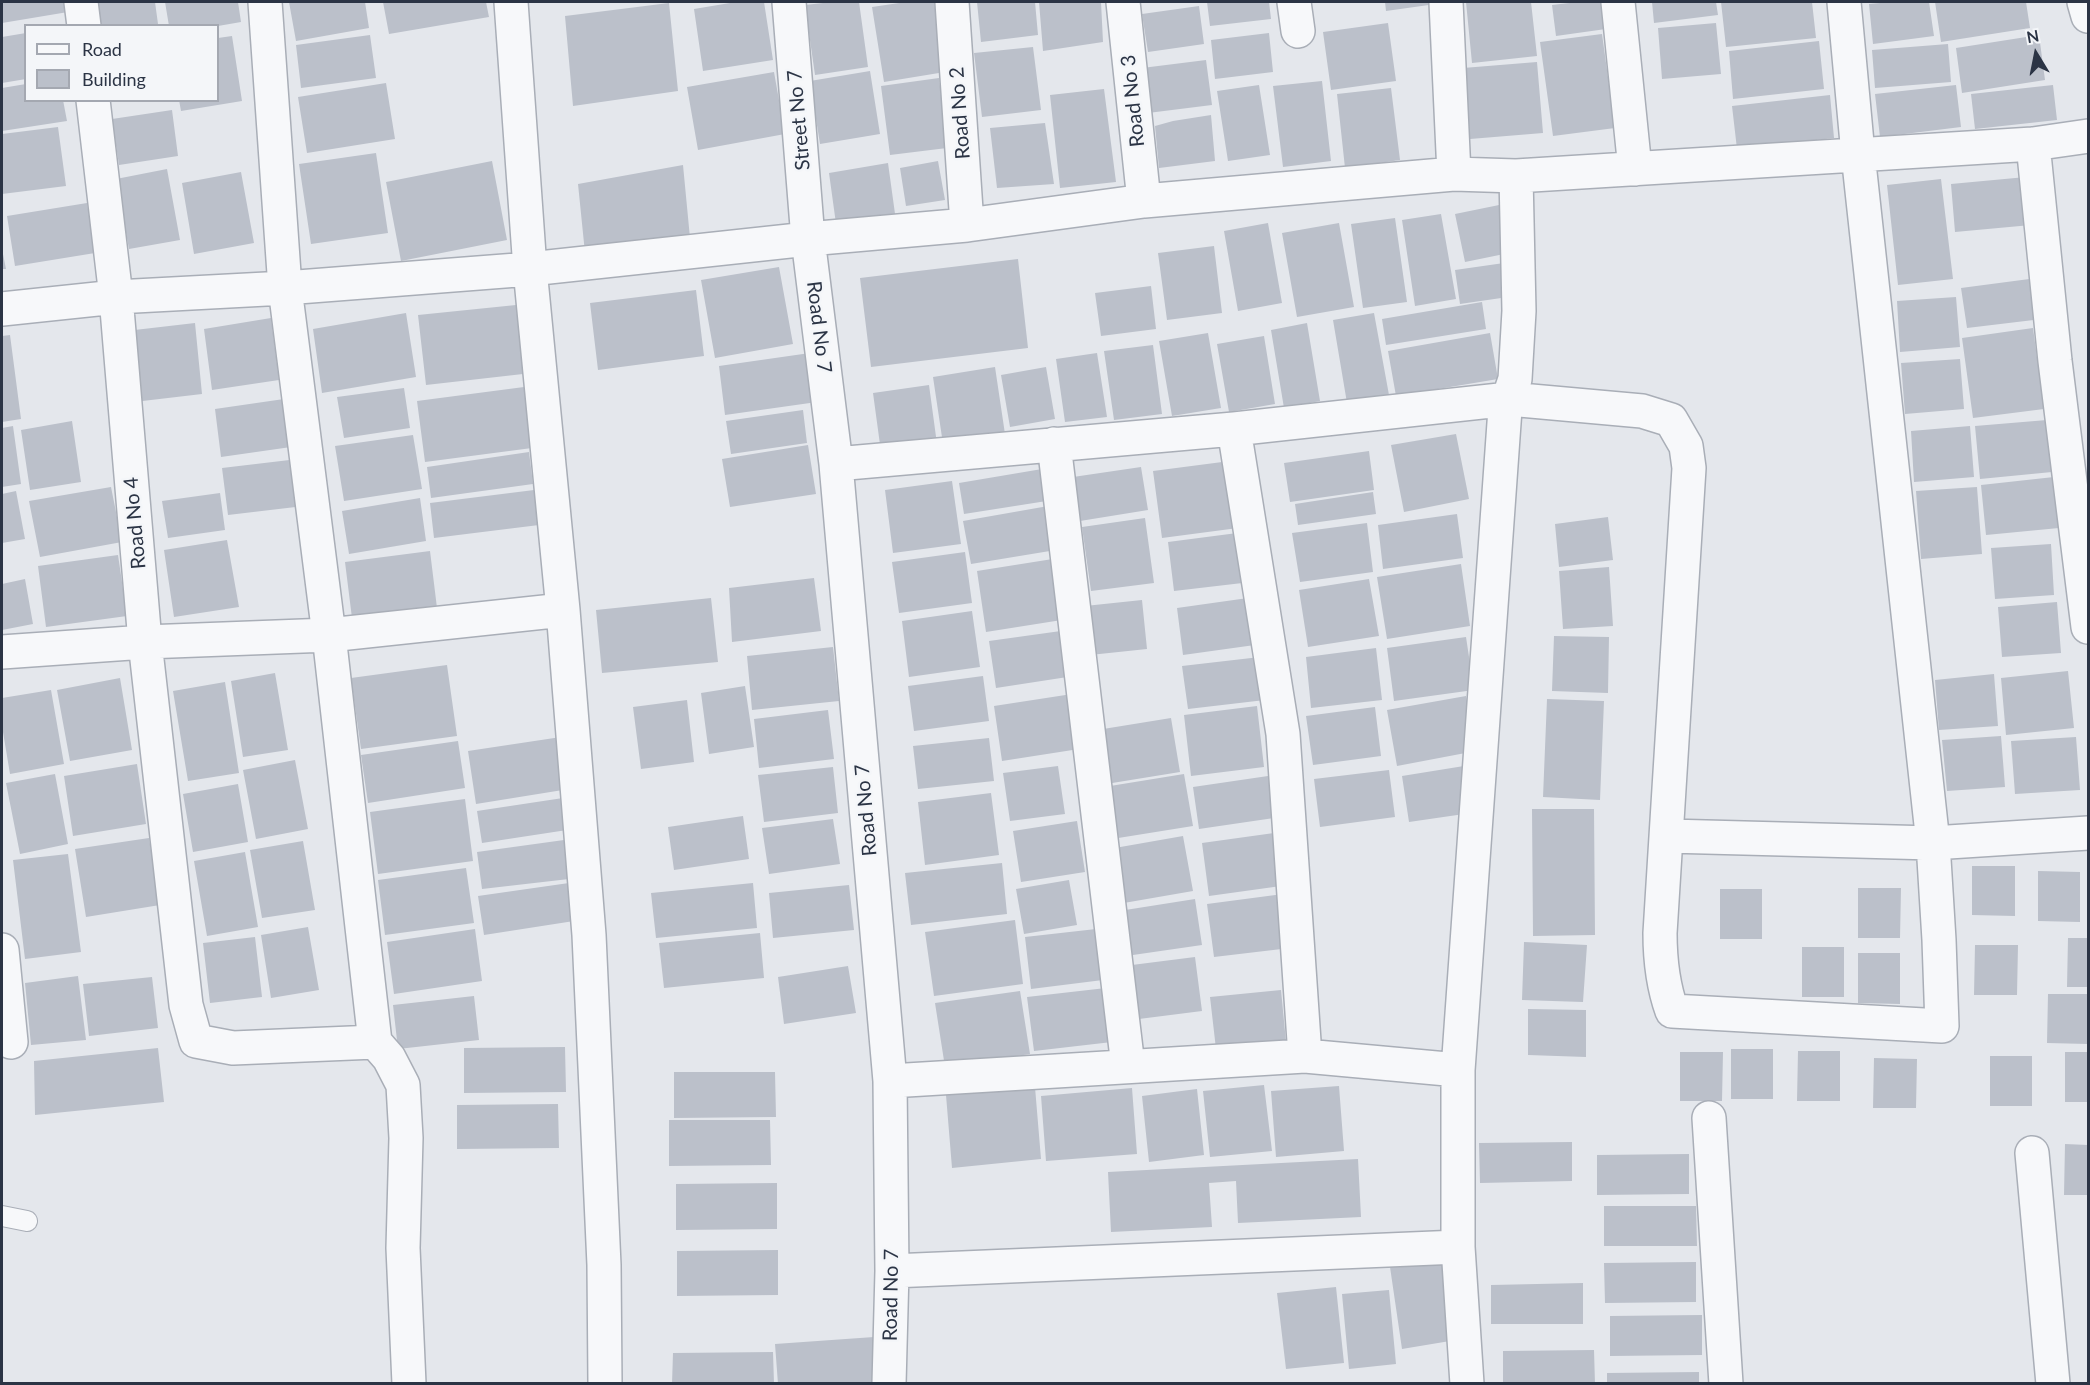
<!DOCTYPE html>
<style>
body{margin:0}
#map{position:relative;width:2090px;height:1385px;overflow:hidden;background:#e4e7ec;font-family:Lato,sans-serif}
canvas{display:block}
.frame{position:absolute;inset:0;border:3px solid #2b3445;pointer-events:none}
.legend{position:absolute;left:24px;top:24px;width:195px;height:78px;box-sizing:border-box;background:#f4f6f9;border:2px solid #a4a8b1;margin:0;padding:8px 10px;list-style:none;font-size:18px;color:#2b3445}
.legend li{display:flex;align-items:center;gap:12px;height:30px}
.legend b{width:30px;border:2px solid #a4a8b1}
.north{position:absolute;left:2006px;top:24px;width:60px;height:60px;-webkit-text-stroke:4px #f4f6f9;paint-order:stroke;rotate:350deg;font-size:16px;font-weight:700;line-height:24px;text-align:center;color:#2b3445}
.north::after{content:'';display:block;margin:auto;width:21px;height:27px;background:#2b3445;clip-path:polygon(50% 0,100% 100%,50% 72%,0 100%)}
</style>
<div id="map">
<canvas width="2090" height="1385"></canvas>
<div class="frame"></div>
<ul class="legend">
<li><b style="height:8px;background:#f7f8fa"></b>Road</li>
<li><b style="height:16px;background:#bbc0ca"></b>Building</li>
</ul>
<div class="north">N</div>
</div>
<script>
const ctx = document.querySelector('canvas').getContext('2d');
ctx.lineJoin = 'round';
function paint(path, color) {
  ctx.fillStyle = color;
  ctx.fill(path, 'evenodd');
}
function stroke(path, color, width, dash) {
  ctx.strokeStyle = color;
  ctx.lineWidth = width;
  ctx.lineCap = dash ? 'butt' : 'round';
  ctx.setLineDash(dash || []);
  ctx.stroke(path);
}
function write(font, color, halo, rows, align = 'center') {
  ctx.font = font + ' Lato,sans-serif';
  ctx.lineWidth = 5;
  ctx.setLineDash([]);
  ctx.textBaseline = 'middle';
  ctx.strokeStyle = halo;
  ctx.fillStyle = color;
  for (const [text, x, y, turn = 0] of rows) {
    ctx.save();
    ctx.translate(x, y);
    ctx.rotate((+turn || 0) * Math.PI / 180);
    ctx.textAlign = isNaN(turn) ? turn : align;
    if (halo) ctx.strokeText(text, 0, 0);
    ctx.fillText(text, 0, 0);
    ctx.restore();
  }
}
paint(new Path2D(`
 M2 2H66L68 12 2 23Z
 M97 2H155L158 24 100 26Z
 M165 2H238L241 22 218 26H169Z
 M289 2H365L369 28 296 41Z
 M383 2H486L489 17 389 34Z
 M736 2H764L773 60 703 71 694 9Z
 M832 2H859L868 67 815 75 805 5Z
 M906 2H934L945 72 884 82 872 7Z
 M977 2H1035L1038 35 981 42Z
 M1039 2H1101L1103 42 1043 51Z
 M1207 2H1269L1271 19 1210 26Z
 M1385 2H1443V3L1386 11Z
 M1466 2H1531L1537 56 1472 63Z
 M1578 2H1609L1613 28 1556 36 1552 5Z
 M1652 2H1716L1718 15 1654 23Z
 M1721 2H1812L1816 38 1726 47Z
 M1891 2H1929L1934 36 1873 44 1869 4Z
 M1935 2H2026L2030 28 1941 42Z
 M669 3 678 91 573 106 565 16Z
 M1199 6 1204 44 1148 52 1142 14Z
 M1388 23 1396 81 1331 90 1323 32Z
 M1716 23 1721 74 1662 79 1658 28Z
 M26 33V79L2 83V37Z
 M1269 33 1273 72 1215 79 1211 40Z
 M1602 34 1615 128 1553 136 1540 42Z
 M370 35 376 78 301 88 296 45Z
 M2039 35 2045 80 1962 93 1956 48Z
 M232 36 242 101 181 111 179 100H218V38Z
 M1819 41 1824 89 1733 99 1729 51Z
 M1948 44 1951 82 1875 88 1872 50Z
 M1033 47 1041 110 982 117 974 53Z
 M1206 60 1212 105 1148 113 1142 68Z
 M1537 62 1543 133 1470 139 1463 68Z
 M870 71 880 134 820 144 810 81Z
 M774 72 785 134 698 150 687 87Z
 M939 78 947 148 890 155 881 86Z
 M1322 81 1331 161 1283 167 1273 86Z
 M386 83 395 139 307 153 298 97Z
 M26 84V100H63L67 121 2 131V88Z
 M1259 85 1270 155 1228 161 1217 91Z
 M1956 85 1961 127 1880 137 1875 94Z
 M2053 85 2057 120 1975 129 1971 94Z
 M1391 88 1400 160 1345 168 1337 94Z
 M1104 89 1116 182 1060 188 1050 95Z
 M1830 95 1834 138 1737 149 1732 106Z
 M172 110 178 156 119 165 112 119Z
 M1211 115 1215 161 1159 168 1155 126 1173 121Z
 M1045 123 1054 184 997 188 990 128Z
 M58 127 66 186 2 194V134Z
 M376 153 388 233 311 244 299 164Z
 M492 161 507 240 401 261 386 182Z
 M938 161 945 200 906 206 900 168Z
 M888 163 896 221 837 231 829 173Z
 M683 165 690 238 585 253 578 184Z
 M167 169 180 240 129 249 116 179Z
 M241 172 254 243 194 254 182 183Z
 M2026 177 2031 225 1955 232 1951 184Z
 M1941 179 1953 279 1898 285 1887 185Z
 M87 203 95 253 15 266 7 216Z
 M1504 204 1514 252 1465 262 1455 214Z
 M1441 214 1456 299 1415 306 1402 220Z
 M1395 218 1407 302 1363 308 1351 224Z
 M1268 223 1282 303 1238 311 1224 231Z
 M1339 223 1354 307 1297 317 1282 233Z
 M1214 246 1222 313 1167 320 1158 253Z
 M2 249 6 269H2Z
 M1018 259 1028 348 871 367 860 278Z
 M1511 262 1515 296 1460 304 1455 270Z
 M779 267 793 344 715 358 701 280Z
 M2037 278 2042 319 1967 328 1961 288Z
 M1151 286 1156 329 1101 336 1095 293Z
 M696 290 704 356 598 370 590 303Z
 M1956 297 1960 347 1900 352 1897 301Z
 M1482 302 1486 329 1386 345 1382 319Z
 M516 305 523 374 426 385 418 315Z
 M406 313 416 377 322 393 313 329Z
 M1374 313 1389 395 1347 403 1333 320Z
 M271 318 279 380 212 390 204 329Z
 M195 323 202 394 134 402 126 331Z
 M1307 323 1320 401 1284 408 1271 330Z
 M2033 328 2044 409 1973 418 1962 338Z
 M1208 333 1221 408 1172 416 1159 341Z
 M1490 333 1498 379 1396 396 1388 351Z
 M10 335 21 419 2 422V336Z
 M1264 336 1275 404 1229 412 1217 344Z
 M1153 345 1162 414 1114 420 1104 351Z
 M810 353 817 402 725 415 719 366Z
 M1097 353 1107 417 1065 422 1056 359Z
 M1960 359 1964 409 1905 414 1901 363Z
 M995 367 1005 434 943 444 933 377Z
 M1046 367 1055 419 1010 427 1001 375Z
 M929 385 937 444 881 452 873 393Z
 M524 387 532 448 425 462 417 401Z
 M404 388 410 428 344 438 337 397Z
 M284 399 291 447 221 457 215 409Z
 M803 410 807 443 731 454 726 421Z
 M2047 420 2052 472 1980 479 1975 426Z
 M72 421 81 482 30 490 21 430Z
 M13 426 21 484 2 487V428Z
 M1970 426 1974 477 1914 482 1911 431Z
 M1456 434 1469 499 1404 512 1391 445Z
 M413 435 422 489 344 501 335 446Z
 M808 445 816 494 730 507 722 459Z
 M1369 451 1374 490 1290 502 1284 463Z
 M529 452 533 484 431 498 427 467Z
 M298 459 304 506 228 515 222 468Z
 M1230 461 1238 528 1162 538 1153 471Z
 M1141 467 1148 510 1080 521 1073 477Z
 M1048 468 1053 500 964 514 959 483Z
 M2054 477 2059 528 1986 535 1981 485Z
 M952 481 961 544 893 553 885 490Z
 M111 487 122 542 40 557 29 501Z
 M1977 487 1982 554 1921 559 1916 491Z
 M534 490 539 525 434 538 430 503Z
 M16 491 25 539 2 543V494Z
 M1373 492 1376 514 1298 525 1295 504Z
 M220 493 225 530 168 538 162 501Z
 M420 498 426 541 349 554 342 511Z
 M1054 505 1062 549 971 564 963 521Z
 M1457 514 1463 558 1383 569 1378 525Z
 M1608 517 1613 560 1559 567 1555 524Z
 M1145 518 1154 583 1091 591 1082 527Z
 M1367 523 1373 572 1300 582 1292 533Z
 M1245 532 1251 582 1174 591 1168 542Z
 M227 540 239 607 174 617 164 550Z
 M2051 544 2054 595 1995 599 1991 548Z
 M430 551 437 608 352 618 345 562Z
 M965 552 972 603 899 613 892 562Z
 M118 555 127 616 46 627 38 566Z
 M1059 558 1068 619 986 632 977 571Z
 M1461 564 1470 626 1387 639 1377 577Z
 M1609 567 1613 626 1563 629 1559 571Z
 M814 578 821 631 732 642 729 588Z
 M25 579 33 624 2 630V584Z
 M1369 579 1379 636 1308 647 1299 590Z
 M1255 597 1262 644 1183 655 1177 608Z
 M711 598 718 662 602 673 596 610Z
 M1142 600 1147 649 1090 655 1085 606Z
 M2057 602 2061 653 2002 657 1998 607Z
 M972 611 980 667 909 677 902 621Z
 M1068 630 1074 676 996 688 989 641Z
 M1554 636 1609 637 1608 693 1552 691Z
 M1466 637 1474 690 1394 701 1387 648Z
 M833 647 839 701 752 710 747 656Z
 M1376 648 1382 700 1311 708 1306 657Z
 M1260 657 1265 700 1188 709 1182 666Z
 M447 665 457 736 361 749 351 678Z
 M2068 671 2074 728 2006 735 2001 678Z
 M275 673 288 750 243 757 231 681Z
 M1994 674 1998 726 1939 730 1935 680Z
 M983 676 989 721 914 731 908 686Z
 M120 678 132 750 70 761 57 690Z
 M225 682 239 773 188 781 173 691Z
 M745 686 754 747 709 754 701 693Z
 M51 690 64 764 10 774 2 726V698Z
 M1072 694 1079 749 1002 761 994 706Z
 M1466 696 1476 751 1397 766 1387 710Z
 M1547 699 1604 701 1600 800 1543 797Z
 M687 700 694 762 641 769 633 707Z
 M1257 706 1264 767 1191 776 1184 715Z
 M1375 707 1381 756 1313 765 1306 716Z
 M828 710 834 759 759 768 754 719Z
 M1171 718 1180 772 1106 784 1097 730Z
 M2001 736 2005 787 1947 791 1942 740Z
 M561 737 569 789 476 804 468 751Z
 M2076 737 2080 790 2015 794 2011 741Z
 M989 738 994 781 918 789 913 746Z
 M458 741 465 788 368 803 361 755Z
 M295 760 308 829 256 839 243 770Z
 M137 764 146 824 73 836 64 776Z
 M1058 766 1065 814 1010 821 1003 773Z
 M1464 766 1471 813 1409 822 1402 776Z
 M833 767 838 813 764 822 758 775Z
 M1389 770 1395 817 1320 827 1314 779Z
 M55 774 68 844 20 854 6 783Z
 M1184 774 1193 826 1112 839 1104 787Z
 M1268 776 1274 818 1199 829 1193 787Z
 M238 784 248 842 193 852 183 794Z
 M991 793 999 855 925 865 918 802Z
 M563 798 567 830 482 843 477 811Z
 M465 799 473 861 378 874 370 812Z
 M1532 809H1594L1595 935 1533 936Z
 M743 816 749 859 674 870 668 827Z
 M833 819 840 864 769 874 762 828Z
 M1077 821 1085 872 1021 882 1013 831Z
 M1274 833 1281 886 1209 896 1202 843Z
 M1183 836 1193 891 1118 904 1109 849Z
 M149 838 160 905 86 917 75 849Z
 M564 840 569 879 482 889 477 852Z
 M303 841 315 910 262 918 250 850Z
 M245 852 258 927 207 936 194 861Z
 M68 854 81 952 25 959 13 860Z
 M1002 863 1007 914 911 925 905 873Z
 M1972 866H2015V916L1972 915Z
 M466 868 474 923 385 935 378 880Z
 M2038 871 2080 872V922L2038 921Z
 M1069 880 1077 925 1024 934 1016 889Z
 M569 883 574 921 484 935 478 896Z
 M753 883 757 928 656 938 651 893Z
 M849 885 854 930 773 938 769 893Z
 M1858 888H1901L1900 938H1858Z
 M1720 889H1762V939H1720Z
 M1283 894 1290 948 1214 957 1207 904Z
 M1195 899 1202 945 1126 956 1119 911Z
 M1015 920 1023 984 934 996 925 932Z
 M308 927 319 990 271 998 261 935Z
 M1105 928 1111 979 1031 989 1025 937Z
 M475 929 482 981 394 994 387 942Z
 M760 933 764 978 664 988 659 943Z
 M255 937 262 997 210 1003 203 943Z
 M2068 938H2088V987H2067Z
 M1524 942 1587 945 1583 1002 1522 1000Z
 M1975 945H2018L2017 995H1974Z
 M1802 947H1844V997H1802Z
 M1858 953H1900V1004L1858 1003Z
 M1195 957 1202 1011 1131 1020 1124 966Z
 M848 966 856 1013 784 1024 778 977Z
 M78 976 86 1040 31 1045 25 983Z
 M152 977 158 1028 89 1036 83 984Z
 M1106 988 1112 1042 1034 1051 1027 997Z
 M1281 990 1286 1042 1216 1049 1210 997Z
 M1020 991 1030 1054 945 1067 935 1003Z
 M2048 994H2088V1044L2047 1043Z
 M474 996 479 1040 398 1049 393 1005Z
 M1528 1009 1586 1010V1057L1528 1055Z
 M565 1047 566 1092 464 1093V1048Z
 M158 1048 164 1102 35 1115 34 1061Z
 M1731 1049H1773V1099H1731Z
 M1798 1051H1840V1101H1797Z
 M1680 1052H1723L1722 1101H1680Z
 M2065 1052H2088V1102H2065Z
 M1990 1056H2032V1106H1990Z
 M1874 1058 1917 1059 1916 1108H1873Z
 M674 1072H775L776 1117 674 1118Z
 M1264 1085 1272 1151 1210 1157 1203 1091Z
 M1339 1086 1344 1151 1276 1157 1271 1091Z
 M1035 1087 1041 1159 952 1168 946 1095Z
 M1132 1088 1137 1154 1046 1161 1041 1096Z
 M1197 1089 1204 1155 1149 1162 1142 1096Z
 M558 1104 559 1148 457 1149V1105Z
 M669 1120H770L771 1165 669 1166Z
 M1572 1142V1181L1480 1183 1479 1143Z
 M2065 1144 2088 1145V1195H2064Z
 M1689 1154V1194L1597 1195V1155Z
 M1358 1159 1361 1217 1238 1223 1236 1181 1209 1183 1212 1227 1111 1232 1108 1172Z
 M777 1183V1229L676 1230V1184Z
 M1604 1206H1696L1697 1246H1604Z
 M778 1250V1295L677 1296V1251Z
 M1450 1258 1462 1339 1402 1349 1390 1267Z
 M1696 1262V1302L1605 1303 1604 1263Z
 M1583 1283V1324H1491V1285Z
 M1336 1287 1344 1363 1286 1369 1277 1293Z
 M1389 1290 1396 1364 1349 1369 1342 1294Z
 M1702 1315V1355L1610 1356V1316Z
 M874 1337 878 1384H778L775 1344Z
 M1594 1350 1595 1384H1503V1351Z
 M773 1352 774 1384H672L673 1353Z
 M1699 1372V1384H1607V1373Z`), '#bbc0ca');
const lane = new Path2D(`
 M2 1216 27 1221`);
const street = new Path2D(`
 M81 2 84 26
 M265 2 285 288 329 635 375 1042
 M511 2 530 269 563 610 589 935 604 1265 605 1384
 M789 2 808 239 836 464 890 1081 892 1271 889 1384
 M952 2 967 225
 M1123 2 1144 201
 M1294 2 1298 31
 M1446 2 1454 174
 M1618 2 1635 169
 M2084 2 2088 16
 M93 100 116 297 145 642 186 1005 196 1041 233 1048 375 1042 389 1058 403 1085 406 1138 403 1248 409 1384
 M2033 144 2055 361 2088 627
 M2 309 116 297 285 288 530 269 808 239 967 225 1144 201 1454 174 1516 176 2033 144 2088 136
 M1234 429 1283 734 1305 1056
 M1054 444 1128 1066
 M836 464 1234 429 1509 399 1642 411 1671 420 1686 446 1689 468 1660 933C1660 960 1663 986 1672 1011L1942 1026 1939 940 1933 843 1858 154 1844 2
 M2 652 145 642 329 635 563 610
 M1668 836 1933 843 2088 833
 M2 950 11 1042
 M890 1081 1305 1056 1458 1070
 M1709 1118 1726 1384
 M2032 1153 2053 1384
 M892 1271 1458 1247
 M1467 1384 1458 1247V1070L1505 409 1515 379 1519 311 1516 176`);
stroke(lane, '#a9aeb7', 22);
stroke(street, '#a9aeb7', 36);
stroke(lane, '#f7f8fa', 20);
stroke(street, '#f7f8fa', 33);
write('20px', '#2b3445', '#f4f6f9', [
 ["Road No 3",1133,101,-96],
 ["Road No 2",960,113,-94],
 ["Street No 7",799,120,-95],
 ["Road No 7",819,327,83],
 ["Road No 4",135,523,-95],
 ["Road No 7",866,810,-95],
 ["Road No 7",891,1295,-89]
]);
</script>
